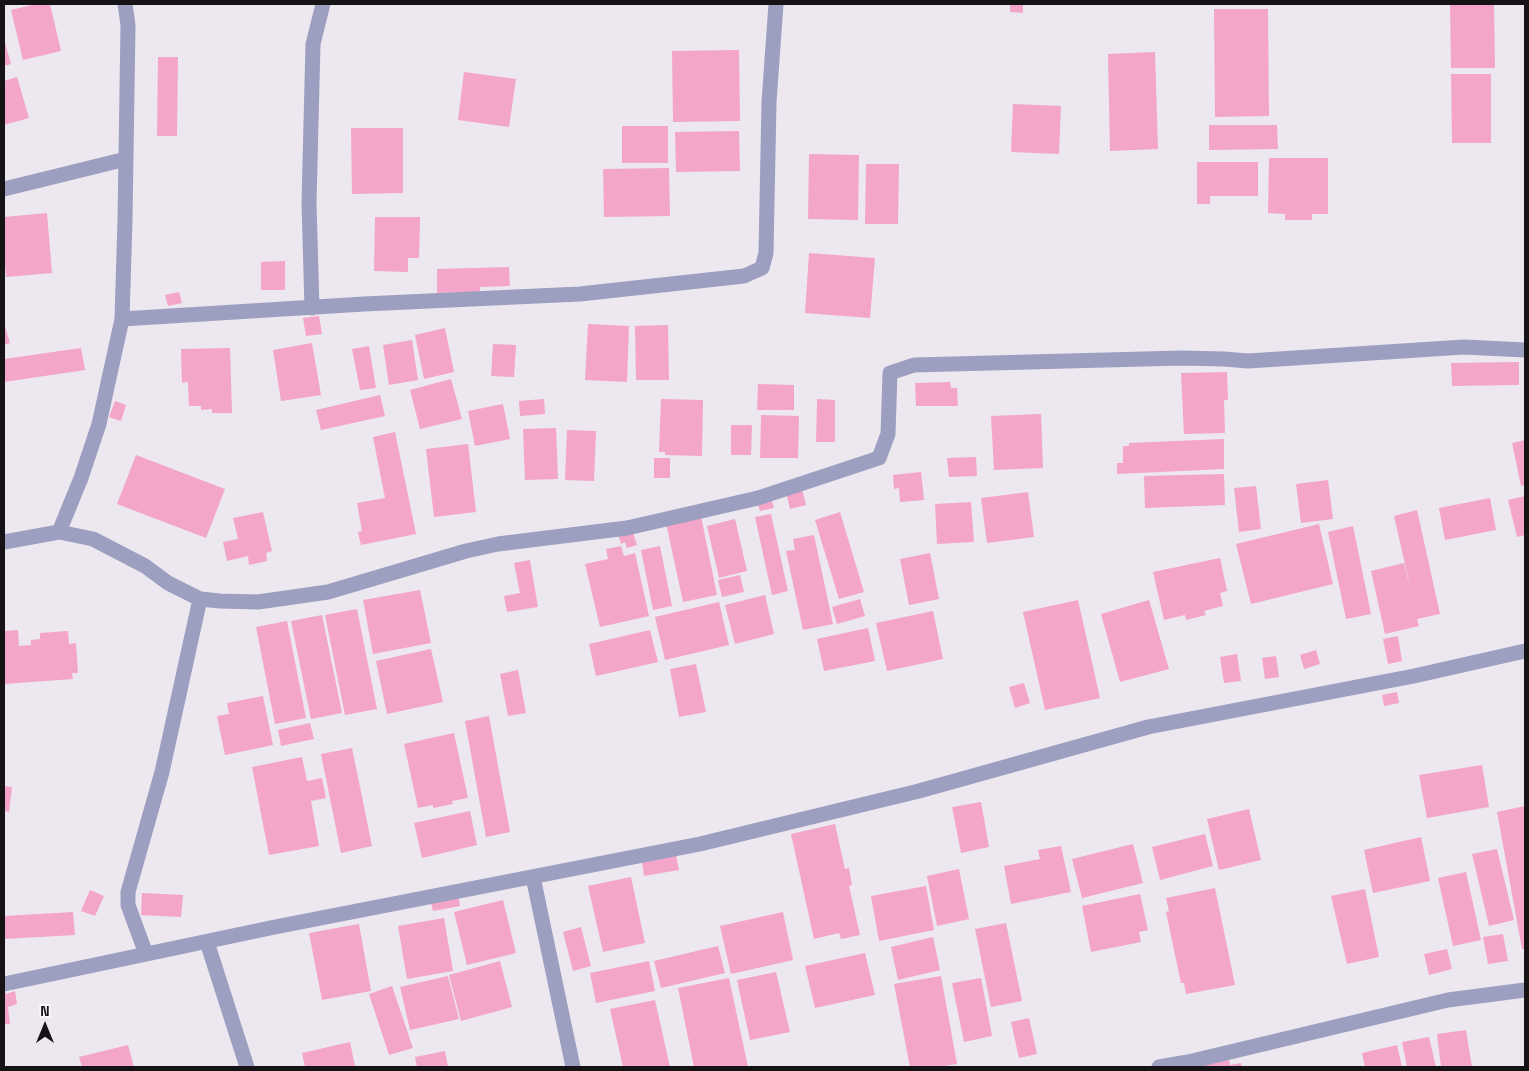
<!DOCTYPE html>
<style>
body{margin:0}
#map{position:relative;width:1529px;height:1071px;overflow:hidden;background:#ede7f0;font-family:"Space Grotesk",sans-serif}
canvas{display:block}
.frame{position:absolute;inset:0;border:5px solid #151316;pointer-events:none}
.north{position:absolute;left:20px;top:1001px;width:50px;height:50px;-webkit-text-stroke:4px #faf4fd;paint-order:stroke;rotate:0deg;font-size:14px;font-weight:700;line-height:20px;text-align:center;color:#151316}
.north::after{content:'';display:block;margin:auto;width:18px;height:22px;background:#151316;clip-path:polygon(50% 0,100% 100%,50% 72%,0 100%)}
</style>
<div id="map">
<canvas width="1529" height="1071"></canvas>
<div class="frame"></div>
<div class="north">N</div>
</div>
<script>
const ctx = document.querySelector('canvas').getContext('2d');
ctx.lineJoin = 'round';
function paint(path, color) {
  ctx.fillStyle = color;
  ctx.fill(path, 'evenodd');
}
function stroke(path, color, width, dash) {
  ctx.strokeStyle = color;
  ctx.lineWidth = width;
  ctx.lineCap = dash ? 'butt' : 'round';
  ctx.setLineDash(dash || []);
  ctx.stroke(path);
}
paint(new Path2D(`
 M36 4H50L61 51 23 60 11 10Z
 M1010 4H1023V13L1010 12Z
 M1450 4H1494L1495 68H1451Z
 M1214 9H1268L1269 116 1215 117Z
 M4 39 11 64 4 66Z
 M739 50 740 121 673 122 672 51Z
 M1155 52 1158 149 1110 151 1108 54Z
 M158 57H178L177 136H157Z
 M464 72 516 79 509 127 458 120Z
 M1451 74H1491V143H1452Z
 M17 77 29 118 4 125V81Z
 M1013 104 1061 106 1059 154 1011 152Z
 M1209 125H1277L1278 149 1209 150Z
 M622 126H668V163H622Z
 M351 128H403V193L352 194Z
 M739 131 740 171 676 172 675 132Z
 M809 154 859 155 858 220 808 219Z
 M1269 158H1328V214H1312V220H1285V214L1268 213Z
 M1197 162H1258V196H1210V204H1197Z
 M866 164H899L898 224H865Z
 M669 168 670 216 604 217 603 169Z
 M47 213 52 273 6 277 4 251V217Z
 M375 217H420L419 258H408V272L374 271Z
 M809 253 875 258 870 318 805 313Z
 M285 261V290H261V262Z
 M509 267 510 286 480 287V292L437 293V269Z
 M179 292 182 303 168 306 165 295Z
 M319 316 322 334 306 336 303 318Z
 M4 323 10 343 4 345Z
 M588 324 629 326 627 382 585 380Z
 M668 325 669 380H636L635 326Z
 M445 328 454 372 424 379 415 335Z
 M412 340 418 380 389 385 383 345Z
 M312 343 321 395 281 401 273 350Z
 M493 344 516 345 514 377 491 376Z
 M369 346 376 388 360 390 352 349Z
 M81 348 85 370 4 382V359Z
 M230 348 232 413H212V409L201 410V406H189L188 382 182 383 181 349Z
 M1519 362V385L1452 386 1451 363Z
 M1227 372 1228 400H1224L1225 433 1184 434 1181 373Z
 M451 379 462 419 420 429 410 390Z
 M950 382 951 388H957L958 406H916L915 383Z
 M758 384 794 385V410H757Z
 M380 395 385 416 321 430 316 410Z
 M544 399 545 414 520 416 519 401Z
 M661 399 703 400 702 456 665 455V452H659Z
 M817 399 835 400V442H816Z
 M115 401 126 405 121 421 109 417Z
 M503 404 510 439 475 446 468 411Z
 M1041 414 1043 468 994 470 991 416Z
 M761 415 799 416 798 458H760Z
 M731 425H752L751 455H731Z
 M556 428 558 479 525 480 523 429Z
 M567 430 596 431 594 481 565 480Z
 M395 432 416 534 361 545 358 532 362 531 357 503 385 498 373 437Z
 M1224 439V469L1117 474V463H1123V446H1129V443Z
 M1525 440V485L1521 486 1512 443Z
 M468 444 476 512 434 517 426 449Z
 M136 455 225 489 206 538 117 504Z
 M976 457 977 476 949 477 947 458Z
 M654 458H670V478H654Z
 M921 472 924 500 900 502 899 488 894 489 893 475Z
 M1224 474 1225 505 1145 508 1144 476Z
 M1328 480 1333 519 1301 523 1296 484Z
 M1256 486 1261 529 1239 532 1234 488Z
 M802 489 806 505 790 509 786 492Z
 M1028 492 1034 537 987 543 981 498Z
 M770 495 774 508 760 511 756 498Z
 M1525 496V535L1517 537 1508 500Z
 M1490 498 1496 530 1445 540 1439 508Z
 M971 502 974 542 937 544 935 504Z
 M1417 510 1440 614 1417 619 1419 626 1385 634 1371 571 1404 563 1412 595 1394 516Z
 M263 512 272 551 266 553 267 561 249 565 248 556 227 561 223 542 238 539 233 518Z
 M840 512 864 592 839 599 815 520Z
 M771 514 788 591 772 595 755 517Z
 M701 516 717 595 683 602 666 523Z
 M735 519 747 571 719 578 707 526Z
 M629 520 637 545 627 548 625 542 621 544 615 524Z
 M1319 524 1333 584 1251 604 1236 544Z
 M1353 526 1371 614 1346 619 1328 532Z
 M814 535 833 624 803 630 786 551 795 550 793 539Z
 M621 546 624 556 635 553 649 616 600 627 585 564 608 559 606 549Z
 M660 546 672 606 653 610 641 550Z
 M930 553 939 599 909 605 900 559Z
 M1220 558 1227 591 1220 593 1223 606 1204 611 1206 615 1186 620 1185 615 1164 620 1153 572Z
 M530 560 538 607 507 612 504 596 520 593 514 563Z
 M740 575 744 592 722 597 718 580Z
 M420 590 431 643 373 654 363 600Z
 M765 595 774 634 735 644 725 605Z
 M860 599 865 616 837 624 832 607Z
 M1078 600 1100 698 1045 710 1023 612Z
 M1149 600 1169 669 1120 682 1101 614Z
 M719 602 729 645 665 660 655 617Z
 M357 609 377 709 345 715 325 615Z
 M933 611 943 659 887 671 876 623Z
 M322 615 342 713 311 719 291 621Z
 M287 621 306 718 275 724 256 627Z
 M868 628 875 661 824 671 817 639Z
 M18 630 19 646 31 645V640L40 639V633L68 631 69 644 76 643 78 673H72L73 679 4 684V631Z
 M650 630 658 662 596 676 589 644Z
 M1398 636 1402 661 1388 664 1383 639Z
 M431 649 443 702 387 714 376 661Z
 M1316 650 1320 664 1304 669 1300 655Z
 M1237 654 1241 681 1224 683 1220 657Z
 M1276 656 1279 677 1265 679 1262 658Z
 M696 664 706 712 679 717 670 669Z
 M518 670 526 713 508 716 500 674Z
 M1024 683 1030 703 1015 708 1009 687Z
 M1397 692 1399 703 1384 706 1382 695Z
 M263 696 273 745 225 755 217 716 229 714 227 703Z
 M489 716 510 832 486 837 465 721Z
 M310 723 314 739 281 746 278 730Z
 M454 733 468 798 452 801 453 804 433 808V805L418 808 404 744Z
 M352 748 372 846 341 853 321 754Z
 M302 757 307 781 322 778 326 798 311 801 319 846 269 855 252 767Z
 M1482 765 1489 807 1427 818 1419 775Z
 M4 786 12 787 9 812 4 811Z
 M981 802 989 847 961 853 952 807Z
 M1525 806V949H1522L1497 812Z
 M1249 809 1261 860 1219 870 1207 819Z
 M470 811 477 845 422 858 414 823Z
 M835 824 845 869 849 868 852 885 849 886 860 935 841 939 839 933 814 939 791 834Z
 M1205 834 1213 866 1160 880 1152 847Z
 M1421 837 1430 881 1373 893 1364 850Z
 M1133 844 1143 883 1082 898 1072 859Z
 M1061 846 1071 892 1011 904 1004 866 1040 859 1038 850Z
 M1497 849 1514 920 1489 926 1472 854Z
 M676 855 679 870 644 876 642 862Z
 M959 869 969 919 937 926 927 876Z
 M1466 872 1481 940 1453 946 1438 878Z
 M631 877 645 943 603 952 588 886Z
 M926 886 934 930 879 941 871 896Z
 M1215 888 1235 985 1186 994 1184 983H1181L1166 912 1169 911 1166 898Z
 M1365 889 1379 957 1347 964 1331 896Z
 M90 890 104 896 95 916 81 911Z
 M142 893 183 895 181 917 141 915Z
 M458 893 460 906 433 911 430 899Z
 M1140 894 1148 930 1139 932 1141 942 1091 952 1082 906Z
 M503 900 516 953 467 965 454 912Z
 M73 912 75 935 4 939V916Z
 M783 912 793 960 731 974 720 926Z
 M444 918 453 971 407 979 398 926Z
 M1006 923 1022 1001 991 1007 975 929Z
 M359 924 371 991 322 1000 309 933Z
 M581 927 591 966 573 971 563 932Z
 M1503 934 1508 961 1488 964 1483 937Z
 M933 937 940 970 898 980 891 947Z
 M718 946 725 973 661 988 654 961Z
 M1447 949 1452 969 1429 975 1424 954Z
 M865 953 875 995 815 1008 805 966Z
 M500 961 512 1007 461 1021 449 975Z
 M649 961 655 991 596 1003 590 973Z
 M776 972 790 1032 750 1040 737 980Z
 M448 976 459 1019 410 1030 400 987Z
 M941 976 957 1064 938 1067H910L894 984Z
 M729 978 748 1067H694L678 988Z
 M981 978 992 1036 964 1042 952 983Z
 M392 986 413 1048 389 1055 369 994Z
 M4 987 6 994 15 991 17 1004 8 1007 10 1024H4Z
 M655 1000 670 1067H623L610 1009Z
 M1029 1018 1037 1054 1019 1058 1011 1022Z
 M1466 1030 1472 1067H1441L1437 1034Z
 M1429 1037 1436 1067H1407L1402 1042Z
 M350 1042 355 1066 305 1067 302 1053Z
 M128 1045 134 1067H82L79 1057Z
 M1397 1045 1402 1067H1365L1362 1053Z
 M445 1051 448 1067H417L415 1057Z
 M1229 1059 1230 1065 1241 1063 1242 1067H1201V1065Z`), '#f3a5ca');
stroke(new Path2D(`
 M4 189 126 159
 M312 308 309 203 313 44 323 4
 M122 319 364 304 580 294 744 276 762 268 766 253 769 102 776 4
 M59 532 81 478 99 424 122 319 125 220 128 25 125 4
 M4 542 59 532 93 539 145 566 168 583 200 599 220 601 258 602 328 592 466 551 498 544 627 528 758 498 879 458 888 434 890 373 914 365 1182 358 1224 359 1248 361 1464 347 1525 350
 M533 877 573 1067
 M207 942 247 1067
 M146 954 128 905V892L162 772 200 599
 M4 984 275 927 700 844 919 791 1148 727 1414 676 1525 651
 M1159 1067 1188 1062 1448 1000 1525 990`), '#9c9fbf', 15);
</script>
